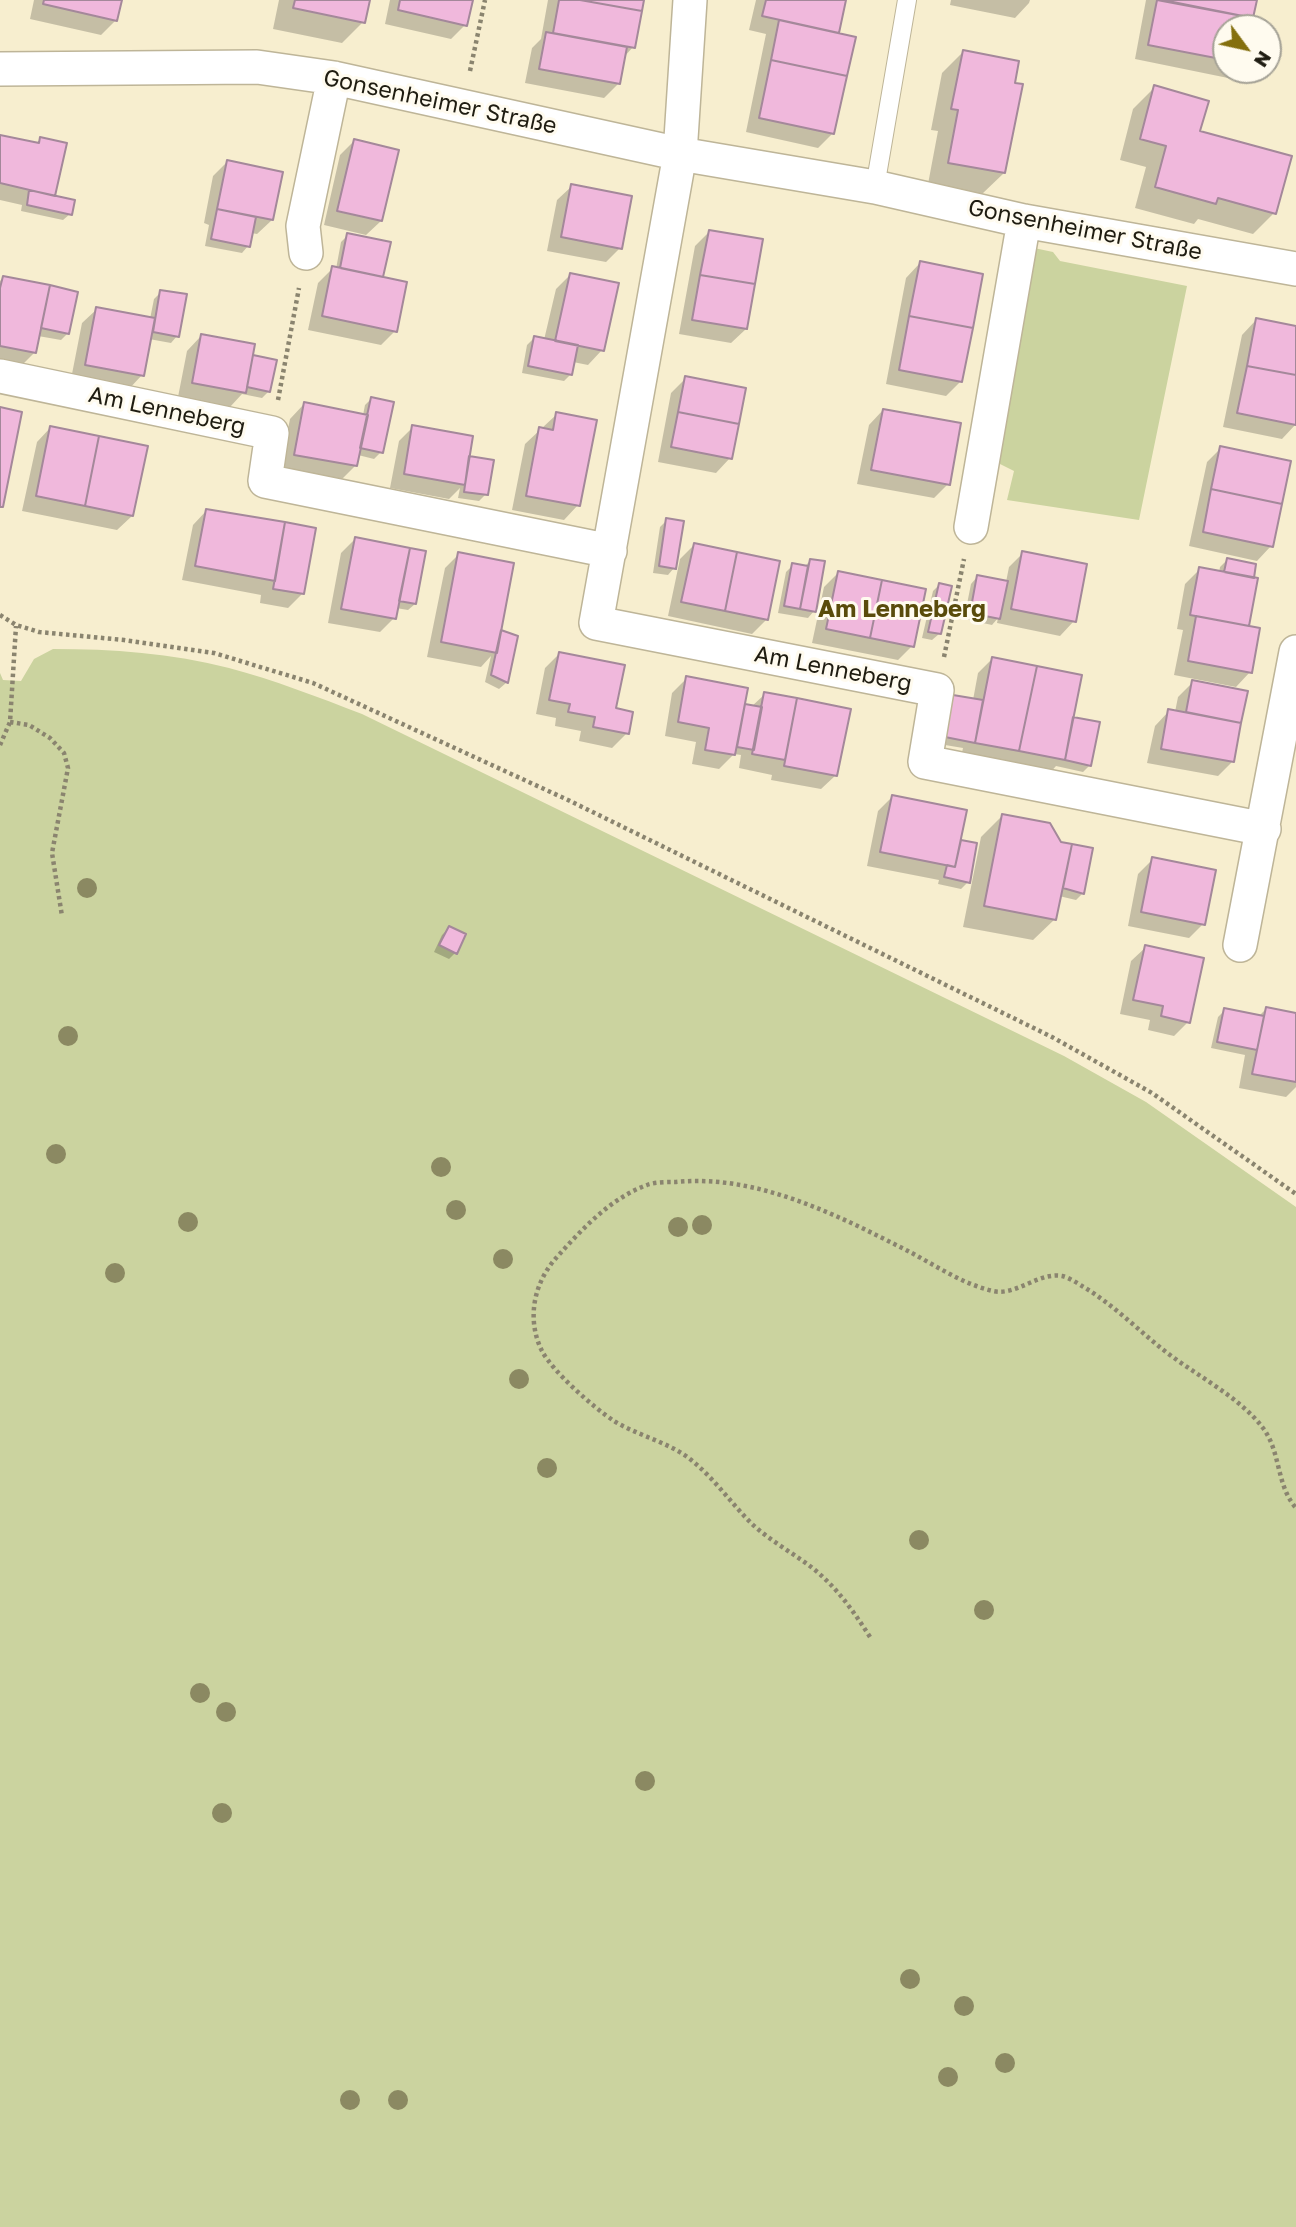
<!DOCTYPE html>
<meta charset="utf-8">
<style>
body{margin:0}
#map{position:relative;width:1296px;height:2227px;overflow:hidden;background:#f7eecf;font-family:"Golos Text",sans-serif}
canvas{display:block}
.north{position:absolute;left:1212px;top:14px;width:70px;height:70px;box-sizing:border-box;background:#fffbef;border:2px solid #a5a296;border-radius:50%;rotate:123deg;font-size:19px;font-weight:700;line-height:28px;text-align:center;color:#1f1c11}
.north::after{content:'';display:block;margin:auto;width:24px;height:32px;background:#846f0e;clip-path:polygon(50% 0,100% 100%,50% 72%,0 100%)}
</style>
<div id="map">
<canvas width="1296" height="2227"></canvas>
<div class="north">N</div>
</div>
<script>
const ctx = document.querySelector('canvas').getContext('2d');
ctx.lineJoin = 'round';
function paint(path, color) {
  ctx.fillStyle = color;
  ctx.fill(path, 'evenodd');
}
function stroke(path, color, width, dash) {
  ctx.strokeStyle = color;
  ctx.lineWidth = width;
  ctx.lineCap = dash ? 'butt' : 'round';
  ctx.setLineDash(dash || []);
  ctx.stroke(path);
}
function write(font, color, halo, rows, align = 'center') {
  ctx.font = font + ' "Golos Text",sans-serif';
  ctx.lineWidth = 6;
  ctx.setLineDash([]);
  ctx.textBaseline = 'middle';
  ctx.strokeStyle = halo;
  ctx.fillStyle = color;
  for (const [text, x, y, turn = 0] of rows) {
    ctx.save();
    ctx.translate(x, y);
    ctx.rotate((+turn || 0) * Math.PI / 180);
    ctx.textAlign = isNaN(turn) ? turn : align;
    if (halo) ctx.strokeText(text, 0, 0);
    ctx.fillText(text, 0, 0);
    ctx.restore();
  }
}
paint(new Path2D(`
 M1034 248 1053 252 1060 261 1187 286 1139 520 1007 500 1014 471 998 463Z
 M53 649C112 649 172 653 229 668 274 680 318 697 362 714L1064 1056 1146 1102 1296 1207V2227H0V673L3 680 21 681 34 659Z`), '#cbd39f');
paint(new Path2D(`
 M34 0H120L116 20 101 35 30 19Z
 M279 0H368L363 22 342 43 273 29Z
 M390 0H471L465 25 451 39 385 24Z
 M548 0H642L633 47 624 57 619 83 604 98 525 83 532 48 541 39Z
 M756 0H845L837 34 833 133 818 148 746 132 766 34 749 30Z
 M951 0H1030L1029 3 1015 18 950 5Z
 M1146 0H1255L1249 28H1226V70H1235L1228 78 1135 59Z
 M963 52 1013 84 1004 173 982 194 928 184 938 131 931 130 942 73Z
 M1155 87 1274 213 1253 234 1198 219 1194 224 1135 208 1146 167 1120 160 1133 109Z
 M0 137 35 144 41 139 53 195 70 214 63 220 21 211 22 205 0 200Z
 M354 141 381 221 366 235 324 225 340 155Z
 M227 162 272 220 257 234 251 233 248 246 242 253 205 246 209 225 204 223 213 176Z
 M572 186 620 248 606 262 547 251 557 200Z
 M709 232 746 329 731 343 679 334 695 246Z
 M348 235 381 278 395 331 381 345 308 330 318 283 333 268 336 269 341 242Z
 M920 263 961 381 946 396 886 384 906 278Z
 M570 275 602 350 588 365 573 362 571 374 564 381 522 373 527 345 534 338 544 340 556 289Z
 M3 278 68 333 61 340 38 336 35 352 20 367 0 363V281Z
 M161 292 177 336 171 343 149 339 142 375 128 390 71 379 82 323 97 309 150 319 154 299Z
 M1256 320 1296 328V424L1282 439 1223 427 1242 335Z
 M201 336 250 360 254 357 269 391 262 398 242 394 230 407 178 397 187 351Z
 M686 378 730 458 716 473 658 462 671 393Z
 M372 398 381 452 374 459 358 455 355 466 341 480 280 469 290 419 304 404 363 415 365 405Z
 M883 410 948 484 934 498 857 484 869 425Z
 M557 414 578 505 564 520 512 510 525 444Z
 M51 427 132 516 117 530 22 511 37 442Z
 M413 427 468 458 486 494 479 501 458 498 460 488 449 499 390 488 399 441Z
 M1221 448 1271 546 1257 561 1189 546 1207 462Z
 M207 510 302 594 288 608 260 603 261 595 182 580 193 525Z
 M667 520 674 568 668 575 653 573 660 527Z
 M355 539 415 604 408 610 396 608 394 618 380 632 328 623 341 553Z
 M694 545 767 619 752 634 668 616 680 559Z
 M1023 553 1074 621 1060 636 997 623 998 618 992 625 964 619 971 584 977 577 1006 582 1009 567Z
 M459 554 499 632 516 637 506 683 499 689 485 682 491 656 481 667 427 657 445 568Z
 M1227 560 1247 627 1250 672 1236 687 1174 675 1183 630 1177 629 1185 584 1200 569 1219 573 1220 567Z
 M810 561 814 611 808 618 778 613 786 572 793 565 804 567Z
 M838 573 912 646 898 660 812 643 824 587Z
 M940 584 939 634 932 640 922 638 933 591Z
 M559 654 614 710 627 733 612 748 579 741 581 731 555 726 556 718 536 714 545 668Z
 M992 659 1071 718 1090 765 1083 772 1056 766 1049 774 961 757 963 748 939 744 973 700 978 673Z
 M687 678 742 710 746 706 751 707 765 694 849 710 836 775 821 789 771 780 772 775 739 768 741 755 734 754 719 769 692 764 696 742 665 736 672 693Z
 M1193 682 1245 692 1232 762 1218 776 1147 763 1155 726 1169 711 1175 712 1178 697Z
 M892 797 959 842 975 845 968 882 961 889 938 884 939 880 867 866 878 811Z
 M1002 816 1059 843 1091 850 1083 893 1076 900 1059 896 1055 919 1033 940 963 927 981 837Z
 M1153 859 1203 924 1189 938 1128 926 1138 874Z
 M449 928 455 953 449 959 434 952 442 935Z
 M1146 947 1188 1022 1174 1036 1148 1030 1150 1020 1120 1014 1131 961Z
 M1266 1009 1296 1015V1087L1286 1097 1239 1088 1245 1055 1211 1048 1218 1017 1225 1010 1258 1017Z`), '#0003');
const building = new Path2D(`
 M44 0H122L117 21 43 4Z
 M295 0H370L365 23 293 8Z
 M400 0H473L467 26 398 10Z
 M559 0H580L642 11 635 48 553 33Z
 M580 0H644L642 11Z
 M766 0H846L839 33 762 16Z
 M1157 0 1253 18 1251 28H1226V60L1148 45Z
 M1163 0H1257L1253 18Z
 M779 20 856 37 847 76 771 60Z
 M546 32 627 47 620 84 539 69Z
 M963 50 1019 61 1015 83 1023 84 1005 173 948 163 958 110 951 109Z
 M771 60 847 76 834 134 759 118Z
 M1154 85 1209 101 1200 131 1292 156 1276 214 1218 198 1216 204 1155 187 1166 146 1140 139Z
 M0 135 39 143 40 137 67 143 55 196 0 183Z
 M354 139 399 150 382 221 337 211Z
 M227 160 283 172 273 220 217 209Z
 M571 184 632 196 622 249 561 237Z
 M29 190 75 200 72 215 27 205Z
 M217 209 256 217 250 247 211 239Z
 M709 230 763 239 755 284 700 275Z
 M347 233 391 242 383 277 340 268Z
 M920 261 983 274 973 328 909 316Z
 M332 266 407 282 397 332 322 316Z
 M570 273 619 283 604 351 555 341Z
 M700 275 755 284 747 329 692 320Z
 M3 276 50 285 36 353 0 346V288Z
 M50 285 78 292 69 334 41 328Z
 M160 290 187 294 179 337 153 332Z
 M96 307 155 318 144 376 85 365Z
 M909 316 973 328 962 382 899 370Z
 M1256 318 1296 326V375L1247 366Z
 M201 334 255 344 246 393 192 383Z
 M534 336 578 345 572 375 528 366Z
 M253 355 277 360 270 392 247 387Z
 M1247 366 1296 375V425L1237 413Z
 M685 376 746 388 739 424 678 412Z
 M371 397 394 402 383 453 360 448Z
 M304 402 368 415 357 466 294 455Z
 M0 407 22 412 3 507H0Z
 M883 409 961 423 950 485 871 470Z
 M556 412 597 420 580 506 526 496 539 427 553 430Z
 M678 412 739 424 732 459 671 447Z
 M412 425 473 436 465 485 404 474Z
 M50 426 99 436 85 506 36 496Z
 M99 436 148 446 133 516 85 506Z
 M1220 446 1291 461 1282 504 1211 489Z
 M469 456 494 460 488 495 464 492Z
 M1211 489 1282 504 1273 547 1203 532Z
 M206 509 285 522 275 581 195 566Z
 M666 518 684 521 676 569 659 566Z
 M285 522 316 528 304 594 273 589Z
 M355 537 410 548 396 619 341 609Z
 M694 543 737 552 725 611 681 602Z
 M410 548 426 551 416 604 399 601Z
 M1022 551 1087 564 1076 622 1011 609Z
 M458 552 514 563 497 653 441 642Z
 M737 552 780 561 768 620 725 611Z
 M1227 558 1256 564 1254 578 1224 572Z
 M810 559 825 561 816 612 800 609Z
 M792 563 808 566 800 609 784 606Z
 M1199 567 1258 578 1249 626 1190 615Z
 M838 571 882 580 870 638 826 629Z
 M977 575 1008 581 1000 619 970 613Z
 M882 580 926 589 914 647 870 638Z
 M939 583 952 586 941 634 928 632Z
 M1196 616 1260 628 1252 673 1188 661Z
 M501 630 518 636 508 683 491 675Z
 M559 652 625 665 616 708 633 712 629 734 593 727 595 717 568 712 570 704 549 700Z
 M992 657 1037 666 1019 751 975 743Z
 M1037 666 1082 675 1065 760 1019 751Z
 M686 676 748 688 735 755 705 750 709 728 678 722Z
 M1192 680 1248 691 1241 723 1186 712Z
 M764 692 797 698 785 760 752 754Z
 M953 695 983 700 975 743 945 737Z
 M797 698 851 709 837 776 784 766Z
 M745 704 762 707 754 750 737 747Z
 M1168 709 1241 723 1234 762 1161 749Z
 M1073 717 1100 722 1091 766 1065 760Z
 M892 795 967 810 955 867 880 852Z
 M1002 814 1050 823 1061 842 1072 844 1056 920 984 906Z
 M961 840 977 843 970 883 944 877 947 865 955 867Z
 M1072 844 1093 848 1084 894 1063 888Z
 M1152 857 1216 870 1205 925 1141 912Z
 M449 926 466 934 457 954 439 945Z
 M1145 945 1204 958 1190 1023 1161 1016 1163 1006 1133 1000Z
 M1266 1007 1296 1013V1082L1252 1074Z
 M1224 1008 1264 1016 1257 1050 1217 1042Z`);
paint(building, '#f0b8dc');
stroke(building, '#a4889a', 2);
const service = new Path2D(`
 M875 187 907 0`);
const minor = new Path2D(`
 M690 0 680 154 596 623 937 690 925 762 1264 829
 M0 69 257 67 334 78 680 154 875 187 1024 221 1296 269
 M306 253 303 226 334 78
 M0 376 272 433 265 481 610 551
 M971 527 1024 221
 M1240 945 1296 652`);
stroke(service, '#beb598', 20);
stroke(minor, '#beb598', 36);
stroke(new Path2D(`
 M470 71 485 0
 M278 400 299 288
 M0 615 16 625 39 632 124 640 214 653 313 683 568 800 1052 1037 1152 1093 1296 1194
 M944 657 964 559
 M10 722 29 725 50 738 64 753 68 768 52 853 62 916
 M0 745 10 722 16 626
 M870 1637C854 1612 838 1589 815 1570 795 1554 770 1541 751 1523 729 1501 712 1475 686 1456 664 1441 637 1435 614 1421 593 1407 553 1372 542 1351 526 1319 534 1282 557 1257 582 1229 611 1198 647 1185 655 1182 667 1182 676 1182 757 1174 837 1215 908 1251 935 1265 962 1284 993 1291 1017 1296 1038 1272 1062 1276 1068 1277 1077 1283 1082 1286 1111 1303 1135 1327 1161 1348 1193 1374 1239 1396 1263 1428 1281 1452 1276 1485 1296 1508`), '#8a846f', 4.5, [3.5, 3.5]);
stroke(service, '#fff', 18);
stroke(minor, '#fff', 33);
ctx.fillStyle = '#8b8962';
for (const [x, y] of [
 [87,888],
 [68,1036],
 [56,1154],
 [441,1167],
 [456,1210],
 [188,1222],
 [702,1225],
 [678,1227],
 [503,1259],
 [115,1273],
 [519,1379],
 [547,1468],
 [919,1540],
 [984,1610],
 [200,1693],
 [226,1712],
 [645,1781],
 [222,1813],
 [910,1979],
 [964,2006],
 [1005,2063],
 [948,2077],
 [350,2100],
 [398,2100]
]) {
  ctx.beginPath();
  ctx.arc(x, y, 10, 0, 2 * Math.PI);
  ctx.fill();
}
write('23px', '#1f1c11', '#fffbef', [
 ["Gonsenheimer Straße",440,102,12],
 ["Gonsenheimer Straße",1085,230,11],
 ["Am Lenneberg",167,411,12],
 ["Am Lenneberg",833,669,11]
]);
write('bold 24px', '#594b0b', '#fffbef', [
 ["Am Lenneberg",902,609]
]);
</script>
